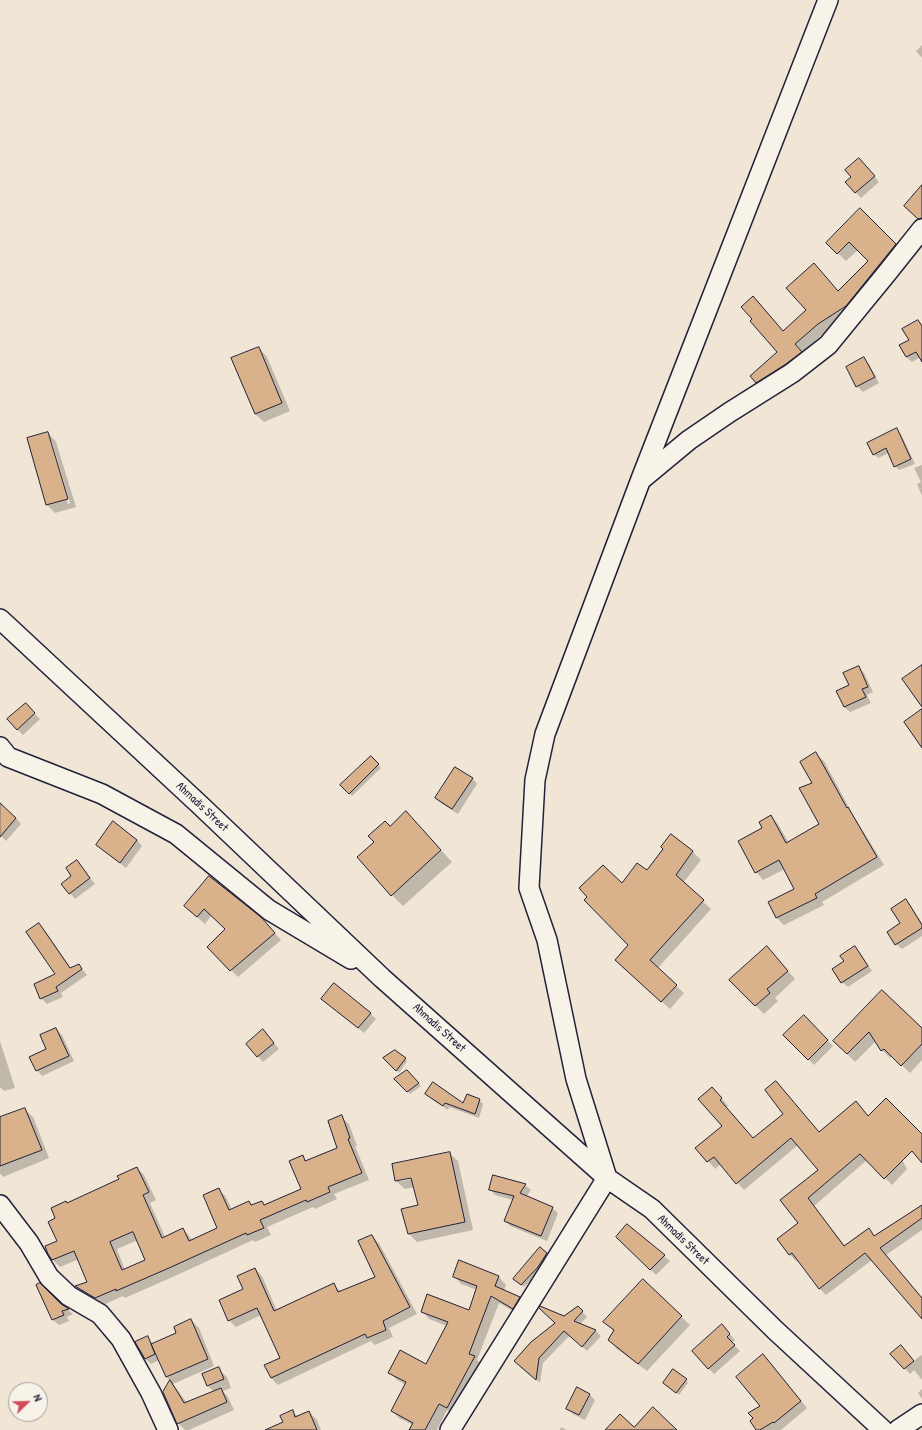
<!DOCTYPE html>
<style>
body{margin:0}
#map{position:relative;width:922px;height:1430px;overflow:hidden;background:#f1e6d5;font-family:"Patrick Hand",sans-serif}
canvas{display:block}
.north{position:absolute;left:8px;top:1382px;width:40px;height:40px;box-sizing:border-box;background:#f7f3e8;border:1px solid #a29fa3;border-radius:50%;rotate:67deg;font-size:11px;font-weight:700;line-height:16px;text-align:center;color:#22223b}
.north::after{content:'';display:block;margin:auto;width:14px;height:18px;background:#d1495b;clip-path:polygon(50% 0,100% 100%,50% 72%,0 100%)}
</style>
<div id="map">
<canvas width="922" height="1430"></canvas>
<div class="north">N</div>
</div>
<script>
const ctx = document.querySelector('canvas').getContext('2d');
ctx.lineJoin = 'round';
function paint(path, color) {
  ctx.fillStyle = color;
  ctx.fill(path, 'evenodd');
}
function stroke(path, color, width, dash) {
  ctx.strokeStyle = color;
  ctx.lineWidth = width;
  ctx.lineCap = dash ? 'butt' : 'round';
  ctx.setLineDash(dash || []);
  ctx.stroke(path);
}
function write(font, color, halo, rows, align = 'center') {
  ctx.font = font + ' "Patrick Hand",sans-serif';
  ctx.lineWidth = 4;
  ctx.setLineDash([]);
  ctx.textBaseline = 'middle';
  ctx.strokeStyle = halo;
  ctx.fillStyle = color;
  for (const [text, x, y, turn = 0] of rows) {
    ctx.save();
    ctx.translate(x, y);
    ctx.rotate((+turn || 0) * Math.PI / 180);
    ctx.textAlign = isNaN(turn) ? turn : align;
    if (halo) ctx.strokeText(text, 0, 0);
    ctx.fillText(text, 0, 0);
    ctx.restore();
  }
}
paint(new Path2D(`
 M922 45V58L916 51Z
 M864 164 879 182 861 198 847 182Z
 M860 209 903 253 853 314 826 331 802 353 809 360 764 390 756 382 778 352 761 305 784 332 839 292 869 261 858 250 846 261 827 243Z
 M918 321 922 325V356L912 362 906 357Z
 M259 348 267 357 290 411 264 422 255 414Z
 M864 359 869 364 879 383 863 392 857 386 847 367Z
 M897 430 901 434 915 464 899 470 895 466 889 453 878 458 874 454Z
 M48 433 56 442 76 507 55 513 47 505 28 439ZM50 442H52L70 503 68 504Z
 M922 465V496L917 484 921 482 914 468Z
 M859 668 864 673 873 692 867 695 871 703 850 712 844 707 850 686Z
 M31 710 40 719 23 735 17 729Z
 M816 754 824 761 852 813 884 865 822 902 824 905 784 925 777 918 769 903 795 890 785 869 763 880 756 872 763 828 771 816 778 824 789 843 820 825 813 784Z
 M371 757 381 768 352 796 342 785Z
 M472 778 477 784 458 814 442 804 436 798Z
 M0 811 16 818 21 824 6 841 0 835Z
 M417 824 452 862 403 906 392 895 390 827Z
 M671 835 693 852 701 860 683 883 711 909 657 969 684 993 670 1009 624 968 630 945 622 885 648 871 664 849Z
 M137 840 142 846 126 868 97 845Z
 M77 861 95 884 75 899 62 884 73 876Z
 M210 877 265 922 281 940 238 977 208 947 226 929 211 916 205 924 192 913Z
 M906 900 911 906 922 923V936L902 949 896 944 902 923Z
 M39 924 44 929 71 968 79 965 87 975 61 993 63 997 47 1004 41 998 57 974Z
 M855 947 860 953 872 971 848 987 842 982 845 961Z
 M775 956 795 979 775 998 778 1001 764 1014 730 980Z
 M882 991 922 1030V1060L910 1073 892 1056 890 1058 882 1050 876 1041 855 1062 834 1041Z
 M328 1004 370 1013 376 1019 364 1033Z
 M804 1016 833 1046 814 1065 785 1035Z
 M56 1029 62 1035 74 1061 42 1076 37 1070Z
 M268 1036 279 1049 263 1062 247 1044Z
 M0 1041 15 1088 4 1091 0 1087Z
 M384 1058 405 1059 407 1061 399 1073Z
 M406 1072 421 1086 410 1094 396 1079Z
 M776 1083 820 1133 856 1103 868 1117 922 1136V1162L899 1132 890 1138 907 1169 892 1185 867 1160 814 1206 845 1246 869 1230 876 1237 922 1206V1230L886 1255 921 1297 922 1296V1318L872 1260 826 1295 819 1288 798 1260 797 1262 790 1255 778 1240 800 1223 782 1201 820 1170 798 1145 744 1190 721 1164 715 1169 697 1148 724 1126 719 1095 728 1106 726 1107 754 1139 784 1114Z
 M430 1098 464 1104 479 1100 483 1104 479 1118 449 1107 448 1110Z
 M24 1109 33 1117 49 1158 3 1177 0 1173V1135Z
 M341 1117 349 1124 357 1146H355L369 1180 334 1194 337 1199 315 1209 313 1207 267 1227 271 1235 255 1242 253 1240 177 1275 125 1298 123 1296 103 1305 84 1294 77 1287 88 1282 79 1259 60 1267 53 1260 59 1242 57 1218 67 1204 120 1180 137 1168 144 1175 156 1200 150 1203 165 1237 183 1229 190 1237 192 1240 219 1228 218 1189 226 1197 232 1210 249 1202 253 1206 262 1202 265 1205 302 1189V1157L307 1162 339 1148ZM138 1240 146 1261 125 1270 117 1249Z
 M449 1153 458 1161 473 1230 417 1242 409 1234 419 1206 415 1187 405 1189 396 1181ZM416 1176 417 1178 401 1181V1179Z
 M525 1185 531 1190 526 1197 552 1208 558 1213 547 1241 510 1226 505 1221 513 1200 495 1195 490 1189Z
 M372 1236 379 1243 417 1314 389 1328 393 1337 375 1345 371 1341 278 1385 271 1378 281 1358 261 1315 236 1327 229 1320 255 1269 262 1276 277 1311 333 1284 341 1292 376 1278Z
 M617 1237 664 1256 670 1261 656 1275Z
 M540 1249 549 1256 541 1270 524 1287 515 1279Z
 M459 1262 499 1277 506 1285 504 1291 519 1298 527 1305 520 1315 499 1303 477 1360 482 1365 455 1415 447 1410 437 1430H411L413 1425 399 1418 392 1411 406 1385 397 1380 389 1372 426 1366 447 1326 429 1319 422 1311H469L477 1290 461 1284 454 1276Z
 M643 1281 690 1325 647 1371 617 1349 609 1340 614 1331 605 1322Z
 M38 1285 73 1314 67 1317 69 1321 59 1325 53 1320Z
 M578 1307 587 1317 580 1324 596 1331 601 1336 587 1351 570 1335 543 1363 540 1383 520 1366 564 1317Z
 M191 1320 199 1328 214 1366 173 1384 187 1403 214 1392 208 1386 203 1375 218 1369 227 1377 231 1388 223 1391 228 1397 234 1410 189 1430H185L178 1423 164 1392 171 1381 166 1377 159 1360 151 1364 145 1358 147 1337 153 1344 178 1333Z
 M727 1331 735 1340 732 1343 740 1351 714 1374 693 1352Z
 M906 1351 914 1361 921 1355 922 1356V1380L914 1370 910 1374 892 1354Z
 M770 1362 807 1408 781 1430H757Z
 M686 1380 688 1383 679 1395 667 1385Z
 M922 1389V1399L918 1393Z
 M589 1394 595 1400 585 1420 573 1414 568 1409Z
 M292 1411 298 1417 309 1412 317 1420 321 1430H276L286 1426Z
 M561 1427 567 1430H560Z`), '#0003');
const building = new Path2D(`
 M859 158 875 176 855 193 845 182 851 177 845 170Z
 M922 185V218L918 219 904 206Z
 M860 208 896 244 846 306 818 324 795 344 802 352 786 364 756 383 750 376 777 352 750 321 752 319 741 307 753 296 783 331 806 310 786 288 814 263 838 291 868 261 849 242 837 254 826 243Z
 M918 320 922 326V362L916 352 906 357 899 345 909 340 902 329Z
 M259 347 282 403 255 414 231 358Z
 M864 357 875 377 856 387 846 367Z
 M897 428 911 459 894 467 886 448 873 455 867 443Z
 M48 432 68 499 46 505 27 438Z
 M922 665V707L902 679Z
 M859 666 868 687 862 689 866 697 844 707 836 691 849 685 843 673Z
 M26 703 35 713 17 730 7 719Z
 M922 709V748L904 722Z
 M816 752 847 808 848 807 877 857 815 894 817 898 776 918 768 902 794 889 779 860 755 873 738 841 762 828 759 822 771 815 786 843 819 824 799 788 812 783 800 762Z
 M371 756 379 764 349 794 340 785Z
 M455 767 473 778 452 809 435 798Z
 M0 803 16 818 0 837Z
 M406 811 441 850 391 896 357 857 374 842 368 836 385 821 390 826Z
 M113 821 137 840 120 863 96 845Z
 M671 834 693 851 676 875 704 900 650 960 677 985 661 1002 615 960 628 945 584 900 587 897 579 888 603 865 622 883 637 863 647 870 663 849 661 847Z
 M77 860 90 878 69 894 61 884 71 876 66 868Z
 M209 876 261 917 275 933 230 971 207 947 225 929 204 909 197 917 184 906Z
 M906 899 922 925V928L895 945 887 932 900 923 891 909Z
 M39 923 70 968 79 964 82 969 56 987 58 991 40 999 34 984 55 974 26 932Z
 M767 946 788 971 767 989 770 993 755 1006 729 980Z
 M855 946 868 966 841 983 832 969 844 961 840 956Z
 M334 983 371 1013 358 1028 321 999Z
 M882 990 922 1028V1044L901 1066 884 1049 881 1051 869 1032 847 1054 833 1041Z
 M804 1015 828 1040 808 1060 783 1035Z
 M56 1028 69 1056 36 1071 29 1057 46 1049 40 1035Z
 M263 1029 274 1043 257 1057 246 1044Z
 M395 1050 406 1058 396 1071 383 1058Z
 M407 1070 419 1083 407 1092 394 1079Z
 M776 1081 819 1132 856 1101 868 1116 886 1098 922 1134V1163L912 1151 884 1179 860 1154 808 1198 844 1246 869 1228 874 1236 922 1205V1218L880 1248 922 1298V1319L865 1253 819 1289 792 1253 789 1255 777 1239 798 1223 780 1200 818 1170 791 1138 736 1184 714 1157 707 1162 695 1148 722 1126 698 1099 712 1087 722 1098 720 1100 753 1138 783 1114 765 1090Z
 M433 1082 463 1103 467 1094 480 1099 475 1114 445 1103 443 1106 425 1094Z
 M25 1108 42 1150 0 1166V1117Z
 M342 1115 350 1138 348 1139 362 1173 328 1187 330 1192 307 1202 306 1200 260 1220 264 1228 247 1235 246 1233 169 1268 116 1291V1289L95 1298 75 1286 87 1282 74 1251 52 1260 48 1254 45 1246 57 1241 48 1222 55 1218 51 1208 66 1201 67 1203 119 1179 117 1176 137 1167 149 1192 143 1195 162 1238 183 1228 189 1241 217 1228 203 1195 219 1188 229 1210 249 1201 251 1205 262 1201 264 1205 301 1189 289 1161 303 1155 305 1161 337 1148 328 1121ZM133 1232 145 1260 122 1270 110 1242Z
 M450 1152 465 1222 408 1234 401 1209 418 1205 411 1178 395 1181 392 1164Z
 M493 1175 526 1184 520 1193 553 1207 541 1236 504 1221 514 1196 489 1190Z
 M627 1224 665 1255 650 1270 616 1237Z
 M372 1235 410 1307 383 1321 386 1330 367 1338 365 1334 271 1378 264 1365 280 1358 257 1308 228 1321 219 1300 243 1289 237 1276 255 1268 274 1311 334 1283 338 1292 375 1277 358 1241Z
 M540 1247 547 1253 538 1267 521 1285 513 1279Z
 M459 1260 499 1276 495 1286 520 1297 513 1309 491 1296 469 1354 475 1356 447 1408 439 1404 425 1430H409L413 1423 391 1411 406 1382 388 1373 400 1350 426 1364 448 1322 421 1312 427 1294 469 1310 477 1286 453 1277Z
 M643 1279 682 1316 638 1364 608 1340 614 1330 603 1322Z
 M40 1283 61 1304 69 1309 62 1311 64 1315 52 1320 36 1285Z
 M540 1306 564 1316 578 1306 583 1311 574 1321 596 1330 582 1347 564 1331 539 1358 536 1380 514 1361 531 1342 555 1323 539 1308Z
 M191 1319 208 1359 166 1377 151 1344 176 1333 174 1327Z
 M722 1324 730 1334 727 1337 735 1345 708 1369 692 1351Z
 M148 1336 155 1354 145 1359 135 1342Z
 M901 1345 914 1361 904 1369 890 1354Z
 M763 1354 801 1401 774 1423 773 1422 760 1430H756L750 1421 753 1418 748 1413 760 1406 736 1377Z
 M219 1367 224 1379 207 1386 202 1374Z
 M673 1369 687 1379 676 1393 663 1383Z
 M170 1380 180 1396 184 1403 221 1388 227 1402 177 1424 163 1392Z
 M577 1387 590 1394 579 1415 566 1409Z
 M653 1407 677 1430H605L620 1414 634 1427Z
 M293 1410 295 1417 309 1411 317 1430H265L283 1422 280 1416Z`);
paint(building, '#d9b18a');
stroke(building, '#22223b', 1);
const minor = new Path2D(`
 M642 479 689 440 730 412 792 373 828 345 887 273 922 229
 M0 619 200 805 382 978 607 1178 652 1209 775 1330 883 1430
 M0 747 8 757 102 794 176 834 269 910 351 959
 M607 1178 576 1079 547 940 529 888 535 780 545 734 641 479 828 0
 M0 1205 29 1243 49 1277 69 1296 100 1314 121 1339 151 1393 168 1430
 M450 1430 607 1178
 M898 1430 922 1414`);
stroke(minor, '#22223b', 22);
stroke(minor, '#f7f3e8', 19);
write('12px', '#22223b', '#f7f3e8', [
 ["Ahmadis Street",202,807,43],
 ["Ahmadis Street",439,1028,42],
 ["Ahmadis Street",683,1240,44]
]);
</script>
